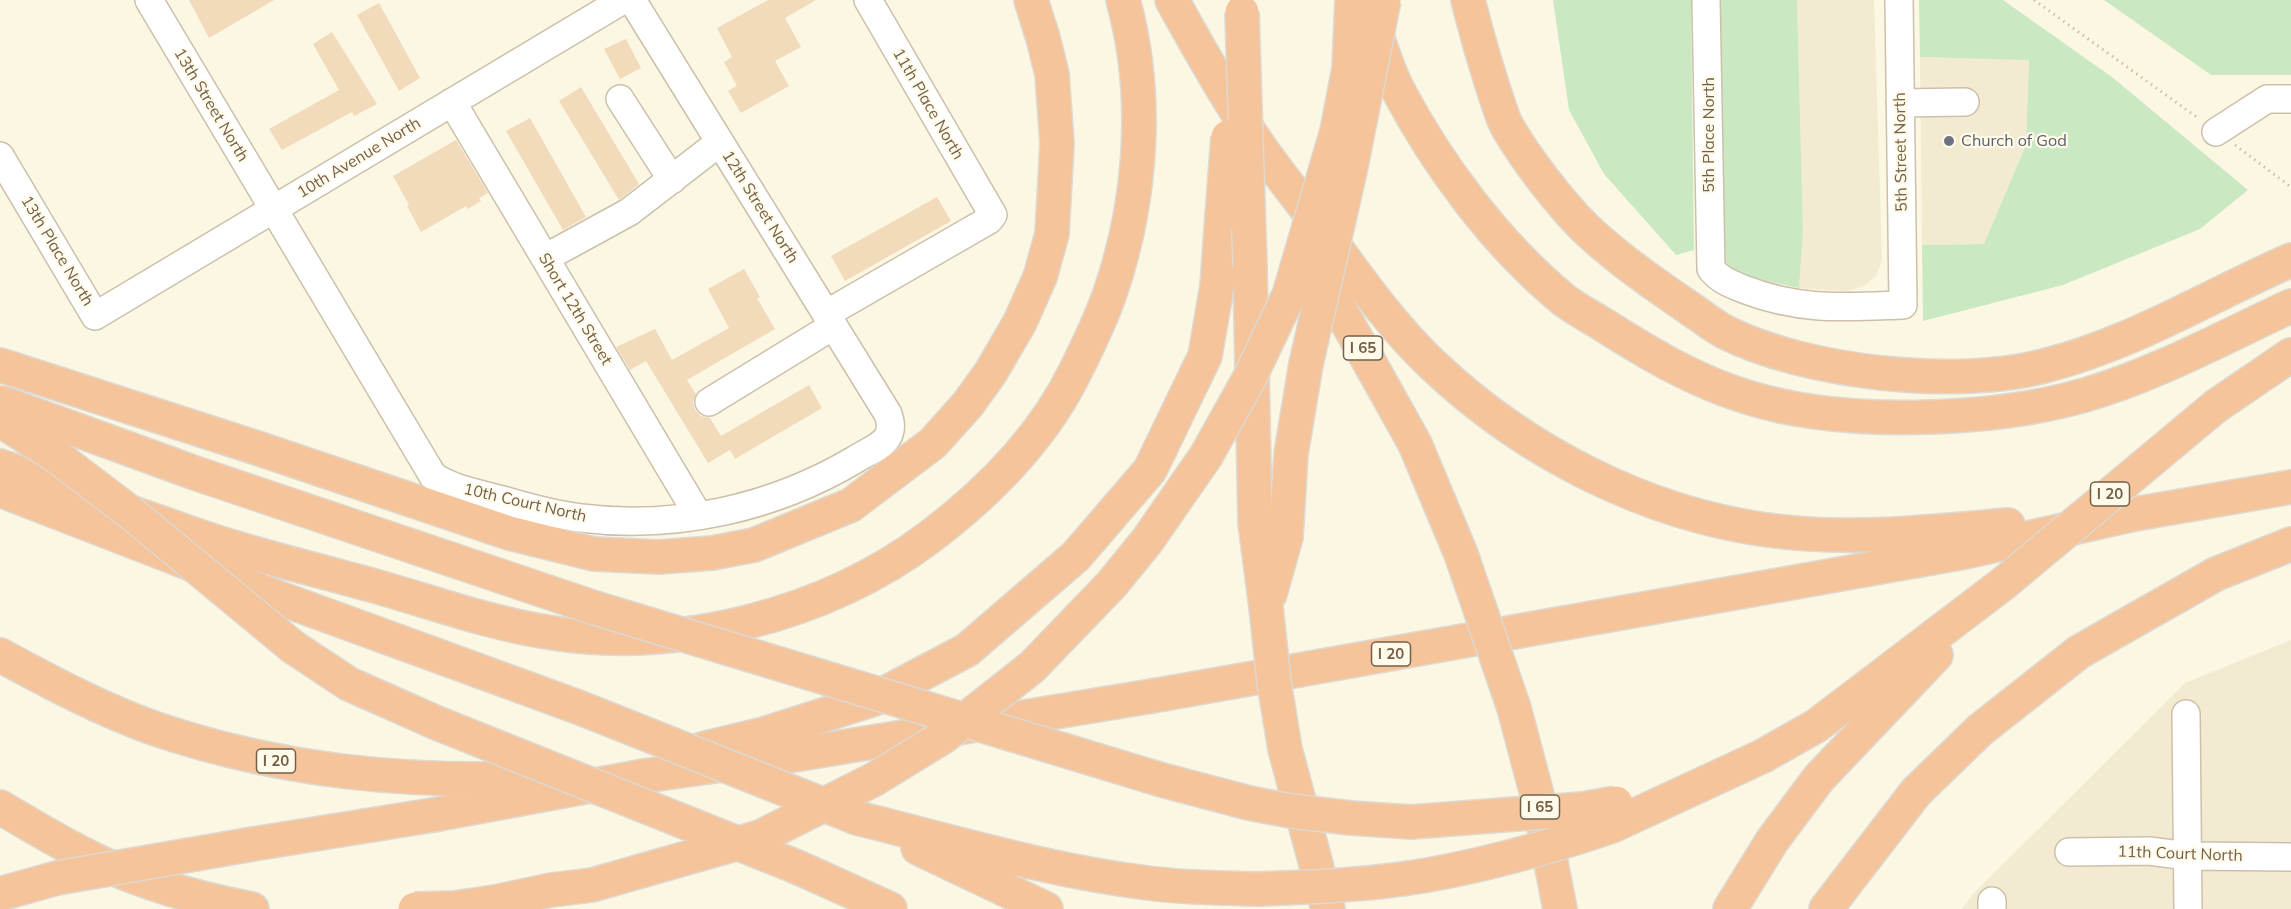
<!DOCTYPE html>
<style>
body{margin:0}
canvas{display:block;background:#fcf7e3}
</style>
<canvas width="2291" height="909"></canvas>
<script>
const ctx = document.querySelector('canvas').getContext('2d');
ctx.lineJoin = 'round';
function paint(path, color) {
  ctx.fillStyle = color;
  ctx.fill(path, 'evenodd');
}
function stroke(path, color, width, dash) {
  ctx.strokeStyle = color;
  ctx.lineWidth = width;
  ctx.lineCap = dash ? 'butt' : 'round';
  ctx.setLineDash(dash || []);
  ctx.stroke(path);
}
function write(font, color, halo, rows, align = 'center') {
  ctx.font = font + ' Mulish,sans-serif';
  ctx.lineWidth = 4.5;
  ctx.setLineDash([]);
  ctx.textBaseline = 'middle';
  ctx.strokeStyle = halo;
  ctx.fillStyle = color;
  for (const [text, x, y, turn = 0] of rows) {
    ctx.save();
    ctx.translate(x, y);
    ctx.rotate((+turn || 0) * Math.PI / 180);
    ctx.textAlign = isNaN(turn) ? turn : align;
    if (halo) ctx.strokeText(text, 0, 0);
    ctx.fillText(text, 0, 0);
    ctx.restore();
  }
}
paint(new Path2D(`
 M1797 0H1874L1882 260 1876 276 1864 286 1847 291 1799 288 1803 232Z
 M1920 57 2029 59 2026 145 1984 244 1922 245Z
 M2291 640V909H1962L1972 895 2185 683Z`), '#f3ead2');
paint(new Path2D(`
 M1553 0H1691L1694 250 1676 255 1604 174 1569 110Z
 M1716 0H1797L1803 232 1799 288 1733 274 1725 264 1722 245Z
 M1919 0H2003L2112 77 2248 190 2200 229 2063 285 1923 321 1922 245 1984 244 2026 145 2029 60 1920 57Z
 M2104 0H2291V75H2211Z`), '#cae9c2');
paint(new Path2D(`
 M189 0H274L209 38Z
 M768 0H816L785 18 801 47 775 61 789 86 741 113 728 91 737 86 724 62 732 57 717 28Z
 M379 3 420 78 399 91 357 15Z
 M332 32 377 104 354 116 352 112 282 150 269 129 339 90 313 44Z
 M626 39 641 68 620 79 604 49Z
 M581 87 639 184 619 200 559 101Z
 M530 118 586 217 563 230 506 131Z
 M456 140 488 193 479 198 481 201 468 209 466 206 421 232 407 206 409 205 393 176Z
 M937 197 951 221 845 281 831 256Z
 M744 269 760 297 757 298 775 329 687 380 696 394 693 402 695 410 701 416 710 418 721 436 809 385 822 408 735 459 730 450 708 463 646 361 630 370 616 347 655 329 672 360 729 328 708 289Z`), '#f1dbbb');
const minor = new Path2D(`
 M149 0 433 476C454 490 482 494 506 501 530 508 555 515 581 518 676 530 774 508 856 459 875 447 898 442 888 414L632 0
 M1706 0 1711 269C1721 281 1731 284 1746 290 1801 311 1845 307 1903 305L1899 0
 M620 99 672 180
 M452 102 698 515
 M1900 103 1965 102
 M2216 132 2267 99H2291
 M0 156 95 316 623 0
 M545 258 629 212 720 142
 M826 314 989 220 993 215 868 0
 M709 402 833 326
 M2186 714 2188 909
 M2069 852 2149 851 2188 856 2291 857
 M1992 901V909`);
const highway = new Path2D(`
 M1172 0C1199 49 1226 97 1257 143 1277 172 1300 200 1322 229 1357 276 1391 326 1434 366 1524 451 1644 513 1767 530 1848 541 1927 532 2008 525
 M1468 0C1476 32 1485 63 1495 94 1499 105 1502 118 1508 128 1526 159 1559 202 1584 227 1613 255 1648 280 1682 303 1696 312 1710 324 1725 332 1806 373 1956 389 2044 366 2134 343 2207 297 2291 260
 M1372 22C1380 44 1387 69 1398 90 1438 166 1497 245 1564 300 1577 310 1593 318 1607 327 1651 355 1697 382 1747 397 1841 427 1991 422 2085 395 2157 374 2224 337 2291 306
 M1314 263 1415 444 1461 554
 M1250 267 1255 523 1266 607
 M0 365 260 449 509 533 594 554 659 557 712 553 754 545 851 505 933 443 968 404 991 372 1020 322 1040 277 1052 234 1057 144 1052 74 1043 38 1031 0
 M2216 406 2291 355
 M0 466C50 484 100 501 150 519 177 528 205 539 233 547 278 561 325 572 371 585 429 601 488 623 547 632 676 654 827 615 931 536 989 492 1044 436 1076 370 1089 344 1102 317 1111 290 1142 198 1149 93 1123 0
 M0 490 279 598 578 707
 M1270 594 1286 537 1291 454 1306 364
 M0 655C50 682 102 710 156 729 284 772 406 783 540 778
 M1514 708 1540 806 1560 909
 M702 749 764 734 874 699 967 650 1076 556 1150 470 1205 356 1217 286 1222 216
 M1285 749 1328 909
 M0 807C27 823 53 839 81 853 134 881 193 898 252 909
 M857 818C954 842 1049 871 1148 883 1185 888 1221 888 1258 889
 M1612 826 1763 756 1816 726 2004 583
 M253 844 433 815 644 776 800 754 1158 695 1965 552 2135 514 2291 487
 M918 848 1046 909
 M797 867 890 909
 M1730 909 1772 841 1819 778 1936 655
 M1826 909 1916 792 1980 730 2079 652 2216 574 2291 544`);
stroke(minor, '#cdc0aa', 30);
stroke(highway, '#ddd9d3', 36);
stroke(new Path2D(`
 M2034 0 2198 118
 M2235 145 2291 187`), '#d5be9e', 3, [1.5, 4.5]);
stroke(minor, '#fff', 27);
stroke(highway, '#f5c49a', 33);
const highwayBridge = new Path2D(`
 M1242 12 1250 267
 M1222 216 1228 137
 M1306 364 1350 171 1384 0
 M0 402 195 473 595 608 1162 780 1249 803 1291 811 1351 818 1411 822 1582 809 1616 803
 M0 420 56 456 131 513 293 647 349 684 437 723 797 867
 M1461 554 1514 708
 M2004 583 2216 406
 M1266 607 1274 682 1285 749
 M578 707 857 818
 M1258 889C1313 887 1368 885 1422 876 1487 865 1550 847 1612 826
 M0 894 57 878 253 844
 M415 909 454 908 495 902 551 890 592 885 760 837 873 780 943 737 1032 667 1111 585 1147 541 1206 456 1249 379 1289 295 1337 131 1349 69 1352 0`);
stroke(highwayBridge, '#ddd9d3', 36, []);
stroke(highwayBridge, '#f5c49a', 33);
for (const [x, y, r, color] of [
 [1949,141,6,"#6b7280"]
]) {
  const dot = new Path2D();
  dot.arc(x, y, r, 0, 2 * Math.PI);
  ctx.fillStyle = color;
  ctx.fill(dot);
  stroke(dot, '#fffae9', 2);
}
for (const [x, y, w] of [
 [1363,348,39],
 [2110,494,39],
 [1391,654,39],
 [276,761,39],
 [1540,807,39]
]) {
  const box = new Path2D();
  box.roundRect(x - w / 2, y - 12, w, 24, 4.5);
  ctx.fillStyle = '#fffae9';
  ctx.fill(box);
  stroke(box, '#736049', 1.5);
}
write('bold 15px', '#736049', null, [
 ["I 65",1363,348],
 ["I 20",2110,494],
 ["I 20",1391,654],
 ["I 20",276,761],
 ["I 65",1540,807]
]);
write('16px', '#736049', '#fffae9', [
 ["11th Place North",928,104,60],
 ["13th Street North",211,105,59],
 ["5th Place North",1709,135,-90],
 ["5th Street North",1901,152,-91],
 ["10th Avenue North",359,158,-31],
 ["12th Street North",760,207,58],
 ["13th Place North",57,251,59],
 ["Short 12th Street",575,309,59],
 ["10th Court North",525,503,13],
 ["11th Court North",2180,854,2]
]);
write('16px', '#5b616d', '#fffae9', [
 ["Church of God",1961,141]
], 'left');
</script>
